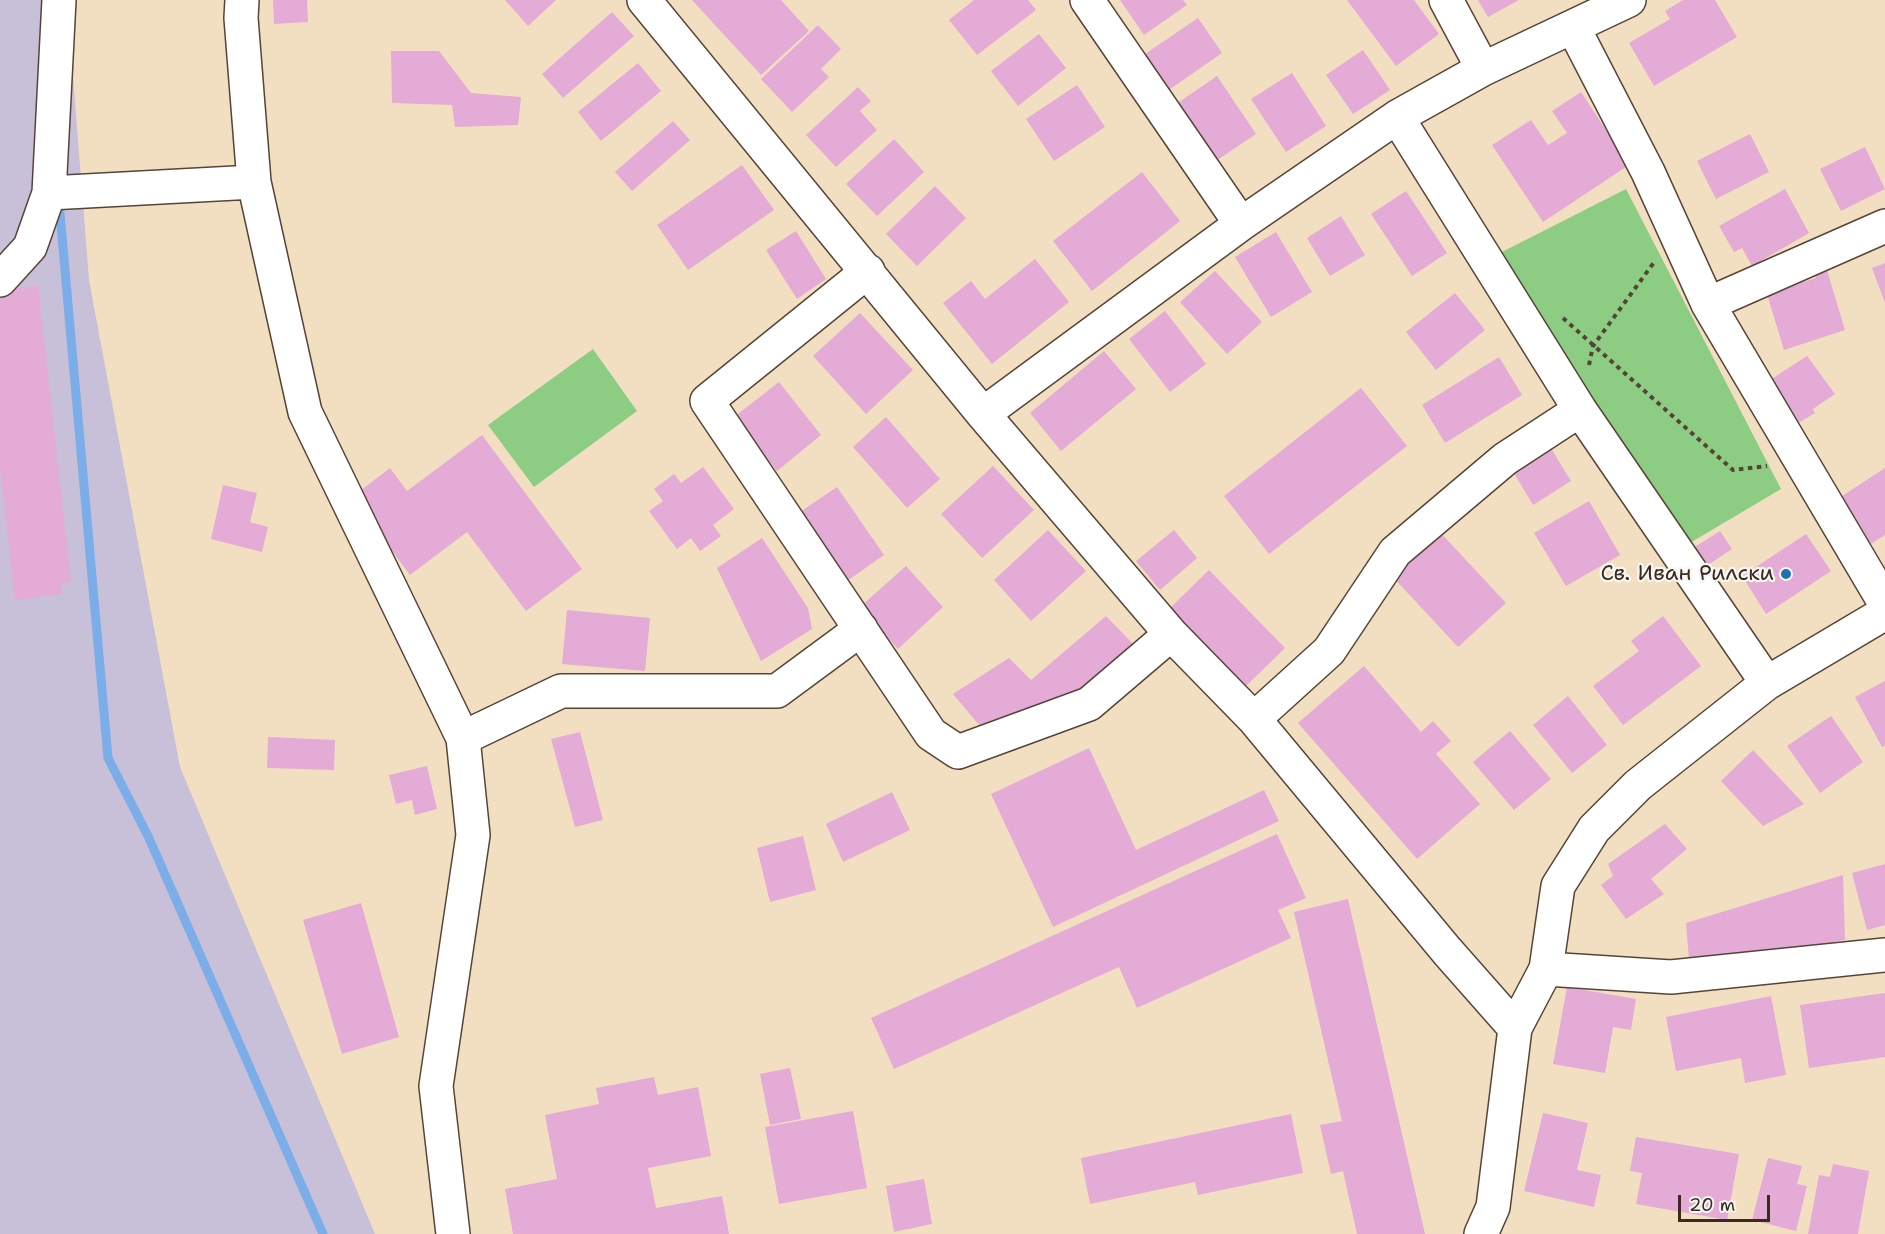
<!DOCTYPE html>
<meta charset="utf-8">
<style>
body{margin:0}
#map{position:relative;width:1885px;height:1234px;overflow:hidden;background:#f2dfc2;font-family:"Shantell Sans",sans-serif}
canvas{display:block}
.scale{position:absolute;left:1678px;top:1195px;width:92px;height:27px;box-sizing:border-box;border:3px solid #3b2a1e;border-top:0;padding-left:8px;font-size:18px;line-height:21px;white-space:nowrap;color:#3b2a1e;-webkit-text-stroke:4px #f6f6f2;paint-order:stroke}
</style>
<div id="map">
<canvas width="1885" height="1234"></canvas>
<div class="scale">20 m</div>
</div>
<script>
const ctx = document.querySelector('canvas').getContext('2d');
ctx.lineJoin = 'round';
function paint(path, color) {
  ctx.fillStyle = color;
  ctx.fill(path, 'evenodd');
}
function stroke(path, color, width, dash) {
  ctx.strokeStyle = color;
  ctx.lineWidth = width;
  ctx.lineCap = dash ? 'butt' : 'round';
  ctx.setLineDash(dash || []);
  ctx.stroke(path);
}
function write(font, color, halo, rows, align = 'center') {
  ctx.font = font + ' "Shantell Sans",sans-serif';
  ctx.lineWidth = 4.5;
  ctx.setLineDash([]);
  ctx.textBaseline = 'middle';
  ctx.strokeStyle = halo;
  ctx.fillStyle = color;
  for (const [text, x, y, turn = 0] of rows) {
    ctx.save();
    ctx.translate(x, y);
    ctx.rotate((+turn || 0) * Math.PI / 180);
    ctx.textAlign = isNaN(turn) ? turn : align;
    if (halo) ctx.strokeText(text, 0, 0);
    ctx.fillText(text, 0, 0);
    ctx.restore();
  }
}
paint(new Path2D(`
 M0 0H67L89 280 180 767 375 1234H0Z`), '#c8bfd8');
paint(new Path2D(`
 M1626 189 1781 489 1678 550 1500 253Z
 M593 349 637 411 534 487 488 425Z`), '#8ccc83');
stroke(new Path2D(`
 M59 202 108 758 148 836 323 1234`), '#7baee8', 9);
paint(new Path2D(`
 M273 0H307L308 22 274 24Z
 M505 0H556L528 26Z
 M692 0H781L809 31 761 75Z
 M974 0H1028L1036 10 977 55 949 20Z
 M1120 0H1183L1187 5 1144 35Z
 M1347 0H1414L1439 34 1396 66Z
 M1478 0H1519L1488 17Z
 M1683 0H1715L1737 37 1654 86 1629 43 1670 19 1665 11Z
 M612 12 634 36 563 98 542 74Z
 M1198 18 1222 53 1166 92 1142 56Z
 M818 25 841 49 821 69 829 77 792 112 761 79Z
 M1039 34 1066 68 1018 106 991 71Z
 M1363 50 1390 90 1353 114 1326 75Z
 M391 51H439L471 93 521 97 518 125 455 127 452 105 392 103Z
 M638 63 661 91 601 141 578 112Z
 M1292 73 1326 126 1286 152 1251 99Z
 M1217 76 1256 134 1207 167 1169 109Z
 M1077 85 1105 127 1054 161 1026 119Z
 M858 87 871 101 860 111 877 130 836 167 806 135Z
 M1581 92 1629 165 1543 222 1492 145 1531 120 1548 145 1567 133 1552 111Z
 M673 121 690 140 632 191 615 172Z
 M1750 134 1769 172 1716 199 1697 161Z
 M894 139 924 172 877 216 846 184Z
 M1865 147 1885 189 1841 211 1820 169Z
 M742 165 774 210 688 270 657 225Z
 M1142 172 1180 221 1092 291 1053 241Z
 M935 186 966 218 917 266 886 234Z
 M1785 189 1809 233 1752 266 1742 248 1734 252 1719 226Z
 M1406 191 1447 253 1412 276 1371 214Z
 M1341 216 1365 255 1330 276 1307 238Z
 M796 231 826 279 797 299 766 250Z
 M1276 232 1312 292 1271 317 1235 257Z
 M1035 259 1069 302 992 364 943 303 971 281 985 299Z
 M1885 263V303L1872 268Z
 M1826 267 1845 330 1784 350 1767 294 1816 278 1814 271Z
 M1215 271 1262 322 1227 354 1180 302Z
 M38 286 71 582 61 583 62 594 15 600 0 468V290Z
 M1455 293 1485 330 1436 370 1406 332Z
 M1165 311 1206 364 1170 392 1129 339Z
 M860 313 913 370 866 414 813 356Z
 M1104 351 1136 389 1061 451 1030 413Z
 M1807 356 1835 394 1813 409 1815 413 1795 425 1767 382Z
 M1499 357 1522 395 1445 443 1422 405Z
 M779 382 821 435 777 471 734 417Z
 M1361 388 1407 446 1269 554 1224 496Z
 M886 417 940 479 907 508 853 447Z
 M482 435 582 569 526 611 467 532 410 575 352 497 390 468 407 491Z
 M1549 445 1571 481 1533 505 1511 468Z
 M993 466 1034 510 982 558 941 514Z
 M703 467 734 509 713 525 721 536 700 551 691 538 677 549 649 511 663 501 654 489 674 474 681 483Z
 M1885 468V535L1869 545 1839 498Z
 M223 485 257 493 250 522 268 527 262 552 211 539Z
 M837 487 884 555 844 583 797 514Z
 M1589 501 1620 555 1566 586 1534 533Z
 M1048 530 1086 571 1031 621 994 580Z
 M1174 530 1197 558 1160 590 1136 561Z
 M1439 531 1506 603 1458 647 1391 575Z
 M1720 531 1732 549 1702 569 1690 550Z
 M1806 534 1831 571 1766 614 1742 576Z
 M762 538 808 608 812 629 761 661 717 568Z
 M906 566 943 607 898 649 860 607Z
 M1209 570 1285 648 1245 687 1169 609Z
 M567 610 650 618 645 671 562 664Z
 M1106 616 1140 651 1100 687 985 732 953 694 1009 658 1031 680Z
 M1663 616 1701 666 1623 725 1593 686 1639 651 1631 641Z
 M1364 666 1421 732 1433 721 1451 741 1436 754 1480 804 1417 859 1298 723Z
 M1885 681V746L1882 747 1855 697Z
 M1568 696 1607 745 1572 773 1533 725Z
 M1831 716 1863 762 1820 793 1787 746Z
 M1510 731 1551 779 1514 810 1473 762Z
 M580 732 603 820 575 827 551 739Z
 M268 737 335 740 334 770 267 768Z
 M1089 748 1136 850 1264 790 1279 821 1053 927 991 794Z
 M1753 750 1804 804 1763 826 1721 781Z
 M427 766 437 809 415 815 412 800 396 804 389 775Z
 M892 792 910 830 843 862 826 824Z
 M1665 824 1687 849 1651 879 1664 894 1626 919 1601 885 1613 876 1608 864Z
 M1277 834 1306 898 1278 910 1291 938 1137 1008 1119 967 894 1069 871 1018Z
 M803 836 816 890 770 902 757 848Z
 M1885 864V925L1867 930 1852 873Z
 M1843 875 1845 940 1755 955 1689 960 1686 923Z
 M1348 899 1425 1234H1357L1343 1171 1331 1174 1320 1125 1342 1121 1294 912Z
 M361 903 399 1037 342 1054 303 920Z
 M1567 987 1636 999 1631 1030 1613 1027 1605 1073 1553 1064Z
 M1885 993V1057L1809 1068 1800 1005Z
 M1771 996 1786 1075 1745 1083 1741 1058 1676 1071 1666 1017Z
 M790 1068 801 1119 770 1125 760 1074Z
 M654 1077 658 1095 698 1087 711 1156 648 1168 656 1208 722 1196 729 1234H513L505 1189 557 1179 545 1115 599 1104 596 1088Z
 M853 1111 867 1188 779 1204 765 1127Z
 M1543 1113 1588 1123 1577 1170 1601 1175 1594 1207 1524 1191Z
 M1291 1114 1303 1173 1198 1195 1195 1182 1090 1204 1081 1158Z
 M1636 1137 1739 1154 1727 1220 1636 1204 1642 1173 1630 1171Z
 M1768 1158 1802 1166 1797 1184 1807 1186 1796 1231 1752 1220Z
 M1833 1164 1869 1171 1858 1234H1808L1819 1175 1830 1177Z
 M924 1179 932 1224 894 1232 886 1186Z`), '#e3abd5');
const minor = new Path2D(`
 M242 0 241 18 254 182 305 412 463 738 473 835 436 1086 453 1234
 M644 0 983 414 1171 634 1254 719 1447 951 1515 1028
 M1087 0 1241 224
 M1446 0 1483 69
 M1573 27 1648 172 1708 304 1885 603
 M1397 117 1580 410 1767 683
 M49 193 254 182
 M868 271 707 401 931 734 958 752 1089 704 1171 634
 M0 280 30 247 49 193 59 0
 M1708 304 1885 226
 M983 414 1241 224 1397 117 1483 69 1629 0
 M1254 719 1329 651 1395 552 1505 459 1580 410
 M463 738 561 691H777L861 629
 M1546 969 1671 977 1885 955
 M1481 1234 1493 1207 1515 1028 1546 969 1558 886 1594 829 1638 785 1767 683 1885 613`);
stroke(minor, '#564537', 36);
stroke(new Path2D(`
 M1563 318 1733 470 1767 466
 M1589 365 1593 346 1655 261`), '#564537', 4, [4.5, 4.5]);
stroke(minor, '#fff', 33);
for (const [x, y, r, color] of [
 [1786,574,6,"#1f6fb2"]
]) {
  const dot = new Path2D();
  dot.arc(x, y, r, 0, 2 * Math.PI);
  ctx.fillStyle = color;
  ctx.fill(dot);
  stroke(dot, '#f6f6f2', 2);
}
write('22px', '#3b2a1e', '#f6f6f2', [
 ["Св. Иван Рилски",1774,574]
], 'right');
</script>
